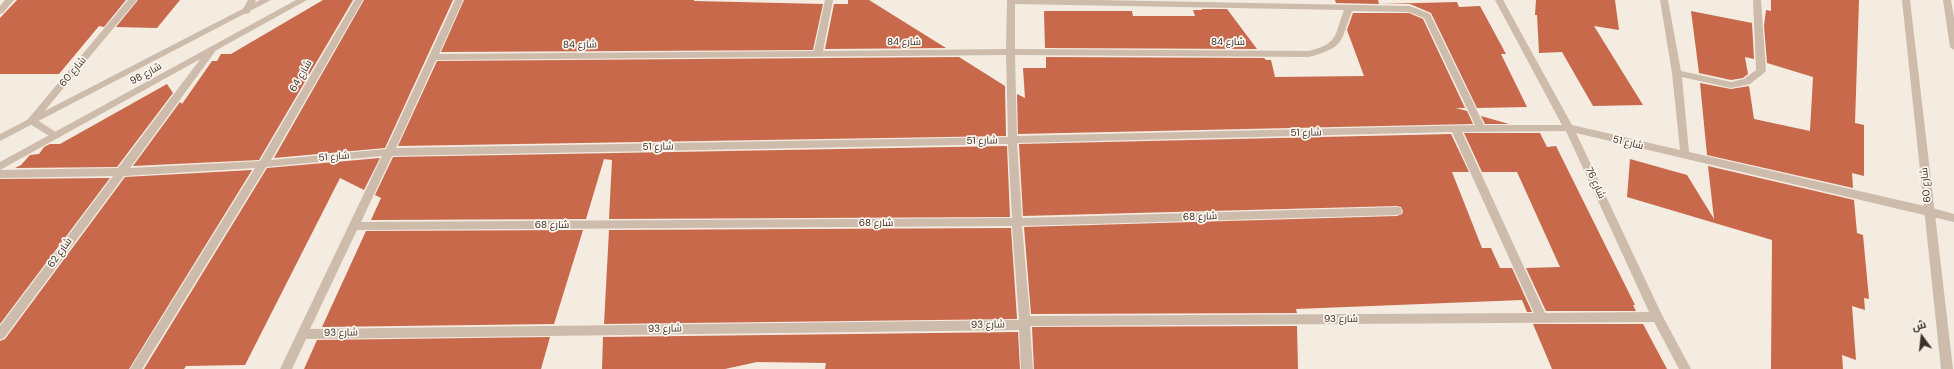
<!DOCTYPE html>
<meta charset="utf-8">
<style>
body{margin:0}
#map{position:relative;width:1954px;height:369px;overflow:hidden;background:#f4ebe1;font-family:"DM Sans",Cairo,sans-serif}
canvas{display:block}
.north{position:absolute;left:1902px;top:317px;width:40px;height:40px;-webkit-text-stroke:3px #fbf5ee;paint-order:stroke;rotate:345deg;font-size:11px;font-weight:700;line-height:16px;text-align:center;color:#3b302b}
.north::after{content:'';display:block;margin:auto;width:14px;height:18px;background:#3b302b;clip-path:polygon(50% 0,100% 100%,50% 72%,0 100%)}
</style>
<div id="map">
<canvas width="1954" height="369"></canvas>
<div class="north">ش</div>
</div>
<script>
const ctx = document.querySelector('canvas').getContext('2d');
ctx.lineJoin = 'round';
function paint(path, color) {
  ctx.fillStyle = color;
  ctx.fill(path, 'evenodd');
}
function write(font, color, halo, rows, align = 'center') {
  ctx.font = font + ' "DM Sans",Cairo,sans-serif';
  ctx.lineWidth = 3.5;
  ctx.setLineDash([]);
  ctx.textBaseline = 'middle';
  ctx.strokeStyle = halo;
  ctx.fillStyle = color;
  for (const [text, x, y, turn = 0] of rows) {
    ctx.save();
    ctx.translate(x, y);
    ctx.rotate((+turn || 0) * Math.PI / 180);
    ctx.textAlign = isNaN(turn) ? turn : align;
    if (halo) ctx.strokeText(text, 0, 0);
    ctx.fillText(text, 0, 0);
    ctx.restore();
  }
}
paint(new Path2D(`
 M17 0H126L104 27 99 26 59 74H0V18Z
 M138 0H180L157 28 116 27Z
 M323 0H353L259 160 133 166 180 102 182 104 212 61H217L221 54H231Z
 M364 0H453L385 148 274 158Z
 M464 0H694V1L823 4 813 50 441 52Z
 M848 0H869L946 48 825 49 834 4H848Z
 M1335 0H1378L1379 4 1336 3Z
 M1536 0H1615L1619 30 1594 26 1643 105 1593 106 1562 52 1539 53 1537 15H1535Z
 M1771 0H1859L1855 123 1864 125V176L1852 173 1853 188 1707 155 1700 83 1731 89 1749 86 1754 119 1810 131 1813 77 1767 63 1764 26 1766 10 1771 11Z
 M1457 2 1459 7 1480 6 1506 54H1501L1527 107 1477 108 1431 13 1410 4H1380Z
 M1202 9H1227L1257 49 1045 48 1044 11H1132L1133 16H1195L1193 10H1202Z
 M1691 11 1752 23 1754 59 1745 57 1748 74 1743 78 1731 80 1699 73Z
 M1353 13H1409L1423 19 1465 108H1456L1467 111 1473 124 1018 134 1017 94 1025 98 1023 68H1046V57L1264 58 1266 60H1271L1275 77 1364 76 1347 30Z
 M959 57 1005 86 1006 136 398 146 437 61Z
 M167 84 173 93 117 167 15 168 21 165 30 155 39 154 44 147 50 144H60Z
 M1481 116 1509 124H1485Z
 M1464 133H1540L1547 147 1556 146 1635 305H1633L1636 311H1546L1526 268 1560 267 1517 172H1482Z
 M1451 134 1469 172H1452L1482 248H1491L1500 268H1512L1532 312H1527L1522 300 1296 309 1297 313 1031 314 1024 227 1397 216 1402 214 1403 211 1401 207 1397 206 1023 216 1019 144Z
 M1007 146 1010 217 609 219 612 160 604 159 586 219 371 220 381 198 375 195 393 157Z
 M380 158 364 190 340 178 245 365 186 366 184 369H144L267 168Z
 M1630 159 1687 175 1714 219 1708 166 1854 200 1857 233 1863 235 1869 299 1864 298 1865 310 1852 306 1856 360 1842 355 1843 369H1771L1772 240 1627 197Z
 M252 170 129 369H0V341L5 339 125 177Z
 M110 178 0 324V179Z
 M1011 228 1017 319 604 324 609 230Z
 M583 230 554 324 322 327 366 231Z
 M1533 324H1643L1667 369H1552Z
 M1297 326 1298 369H1034L1032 327Z
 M1018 332 1020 369H825L826 363 757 362 725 369H602L603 337Z
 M550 337 541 369H304L317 340Z`), '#c8694b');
paint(new Path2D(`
 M5 0H14L3 13 0 14V6Z
 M128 0H137L37 120 59 134 61 136 59 138H53L28 123 26 121 28 119Z
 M248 0H256L249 13 246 14 242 11Z
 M355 0H363L271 160 386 149 455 0H463L439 54 814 51 825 0H833L823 51 1006 49 1007 0H1098L1410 6 1430 14 1431 16 1484 125H1562L1495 0H1503L1572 125 1680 150 1672 73 1660 0H1668L1681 71 1731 82 1744 79 1756 70 1753 0H1761L1766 71 1764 73 1750 84 1731 88 1682 77 1689 152 1929 207 1954 214V222L1576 133 1662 315 1691 369H1679L1654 322 1030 326 1033 369H1021L1019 330 306 339 292 369H280L382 156 266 167 142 369H130L255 168 124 176 4 338 0 340V326L113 176 0 178V170L118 168 208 49H214L215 51 214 53 130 168 260 161ZM1015 4 1344 10C1334 36 1339 43 1309 51L1015 49ZM1352 11 1409 12 1424 18 1475 125 1017 136 1015 55 1309 57C1345 47 1340 43 1352 11ZM1006 55 1008 137 396 148 436 60ZM1566 131 1649 312 1545 313 1462 132ZM1452 132 1534 313 1030 316 1022 226 1397 215 1401 214 1402 211 1401 208 1397 207 1022 218 1017 143ZM1008 144 1012 218 361 222 392 156ZM1012 226 1019 320 310 329 357 230Z`), '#cdbbac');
paint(new Path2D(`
 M260 0H271L0 141V134Z
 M296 0H307L0 170V162Z
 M1902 0H1910L1953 369H1941Z
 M1943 0H1951L1954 18V50L1950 47Z`), '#cdbbac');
write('10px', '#3b302b', '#fbf5ee', [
 ["شارع 84",904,42],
 ["شارع 84",1228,42],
 ["شارع 84",580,45,-1],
 ["شارع 60",73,72,-50],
 ["شارع 98",146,74,-29],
 ["شارع 64",301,76,-60],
 ["شارع 51",1306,133,-1],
 ["شارع 51",982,141,-1],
 ["شارع 51",1628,143,13],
 ["شارع 51",658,147,-1],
 ["شارع 51",334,157,-5],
 ["شارع 76",1595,183,65],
 ["شارع 60",1926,185,-96],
 ["شارع 68",1200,217,-2],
 ["شارع 68",876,223],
 ["شارع 68",552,225],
 ["شارع 62",60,253,-54],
 ["شارع 93",1341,319],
 ["شارع 93",988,325,-1],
 ["شارع 93",665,329,-1],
 ["شارع 93",341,333,-1]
]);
</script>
